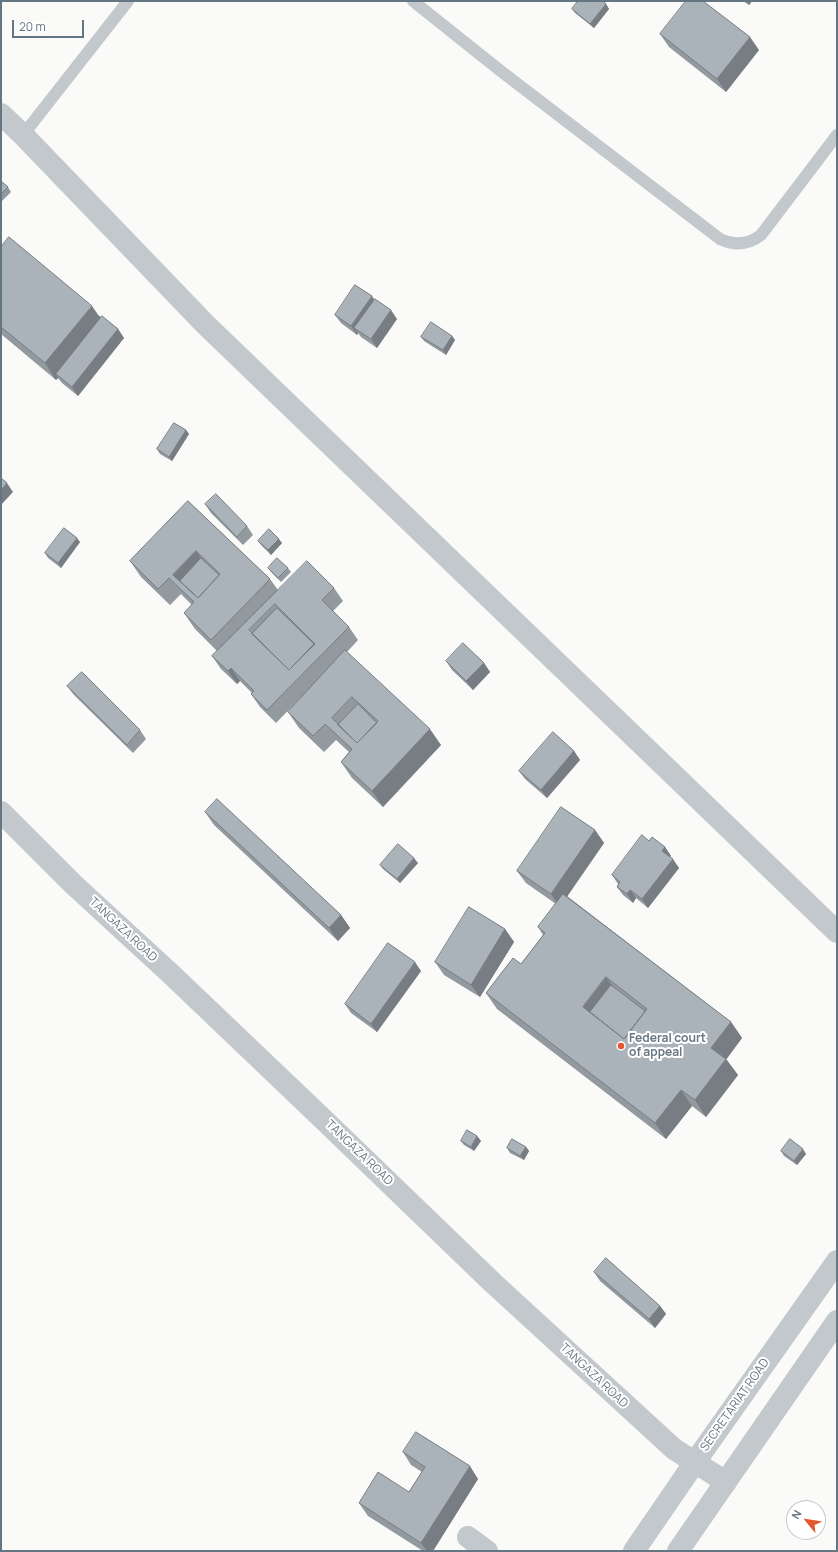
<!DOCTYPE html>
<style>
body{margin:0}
#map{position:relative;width:838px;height:1552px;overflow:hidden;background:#fafaf8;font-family:Manrope,sans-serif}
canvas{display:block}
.frame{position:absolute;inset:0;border:2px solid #657683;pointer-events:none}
.north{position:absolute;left:786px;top:1500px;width:40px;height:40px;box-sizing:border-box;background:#fff;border:1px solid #c1c8cd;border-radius:50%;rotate:300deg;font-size:11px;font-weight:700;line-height:16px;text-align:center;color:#657683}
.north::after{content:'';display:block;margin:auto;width:14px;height:18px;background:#e4572e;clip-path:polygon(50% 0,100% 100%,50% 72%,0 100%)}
.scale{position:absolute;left:12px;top:20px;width:72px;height:18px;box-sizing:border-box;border:2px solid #657683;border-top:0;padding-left:5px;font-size:12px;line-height:14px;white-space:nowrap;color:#657683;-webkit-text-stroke:3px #fff;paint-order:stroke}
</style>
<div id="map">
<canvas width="838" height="1552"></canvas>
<div class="frame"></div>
<div class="north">N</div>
<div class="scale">20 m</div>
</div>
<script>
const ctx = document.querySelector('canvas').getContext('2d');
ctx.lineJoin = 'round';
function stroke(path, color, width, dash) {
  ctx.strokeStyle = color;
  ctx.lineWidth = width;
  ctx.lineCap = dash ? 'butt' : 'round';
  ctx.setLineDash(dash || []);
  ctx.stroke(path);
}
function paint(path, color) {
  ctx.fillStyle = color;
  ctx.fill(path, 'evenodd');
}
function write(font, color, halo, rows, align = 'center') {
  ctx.font = font + ' Manrope,sans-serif';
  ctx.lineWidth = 4;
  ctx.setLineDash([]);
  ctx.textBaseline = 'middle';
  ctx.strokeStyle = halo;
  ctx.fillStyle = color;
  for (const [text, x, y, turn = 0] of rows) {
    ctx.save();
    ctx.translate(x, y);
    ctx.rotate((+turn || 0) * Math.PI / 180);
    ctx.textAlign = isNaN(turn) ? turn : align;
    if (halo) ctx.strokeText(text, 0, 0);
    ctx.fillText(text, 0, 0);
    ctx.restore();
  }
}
stroke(new Path2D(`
 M413 1 502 72 720 239C735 246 748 245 761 235L837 135
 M23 135 128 1`), '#c3c8cc', 12);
stroke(new Path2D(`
 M1 114 23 135 206 325 837 932
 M1 812 73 884 172 975 325 1121 493 1283 674 1449 726 1482
 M468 1537 487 1551
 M634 1551 695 1462 837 1261
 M678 1551 837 1321`), '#c3c8cc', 22);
paint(new Path2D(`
 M743 1H752L749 5Z
 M606 4 609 9 594 28 575 13 572 9Z
 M660 34 759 50 726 92 669 47Z
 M1 181 8 187 11 192 2 201 1 200Z
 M1 247 118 329 124 338 78 396 62 383 58 378 56 380 1 334Z
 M374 300 397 319 377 348 361 337 358 333 357 335 341 323 335 315Z
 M452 336 455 340 446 355 424 341 421 337Z
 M186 430 189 434 172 461 160 454 157 449Z
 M188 501 270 579 278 590 334 588 343 601 333 611 349 627 358 640 347 652 441 745 383 807 352 778 341 762 349 752 336 740 324 752 299 728 288 712 309 689 276 723 260 707 251 694 252 693 240 681 237 684 221 669 212 656 217 651 195 629 184 613 192 605 181 594 170 605 141 577 130 561Z
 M205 504 247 526 253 535 243 545 211 513Z
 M258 541 282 543 271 555 261 545Z
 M80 542 61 568 48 558 45 553Z
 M268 568H288L291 572 281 582 271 572Z
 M446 661 484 663 490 672 473 690 452 670Z
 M67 686 140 730 146 739 133 753 74 695Z
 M574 751 580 760 547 798 525 779 519 771Z
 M205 812 341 915 350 928 338 941 214 825Z
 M595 830 604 843 567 896 731 1022 742 1038 726 1059 738 1075 706 1117 692 1106 666 1139 497 1009 486 993 521 964 543 935 538 927 556 904 526 883 517 871Z
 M649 841 665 847 671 856 670 857 679 868 648 908 636 898 633 903 623 895 617 887 618 884 612 875Z
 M418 863 400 883 383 869 380 865Z
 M505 929 514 942 480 997 444 975 435 962Z
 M421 971 377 1032 351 1013 345 1004Z
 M477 1136 481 1141 474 1151 464 1145 461 1141Z
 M526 1147 529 1151 524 1160 510 1153 507 1148Z
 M781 1151 806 1154 797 1165 784 1156Z
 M594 1272 660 1306 666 1314 655 1328 600 1281Z
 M403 1452 478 1479 433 1551H423L368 1516 359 1503 409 1492 422 1472 411 1465Z`), '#929a9f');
paint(new Path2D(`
 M746 1H752L749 5Z
 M606 4 609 9 594 28 590 24Z
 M750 37 759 50 726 92 717 79Z
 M372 296 378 305 354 328 358 333 357 335 351 326Z
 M92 306 103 322 56 374 58 378 56 380 45 363Z
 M391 310 397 319 377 348 371 339Z
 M118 329 124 338 78 396 72 387Z
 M452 336 455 340 446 355 443 350Z
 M186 430 189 434 172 461 169 457Z
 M7 483 13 492 1 505V490Z
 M77 538 80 542 61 568 58 563Z
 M279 539 282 543 271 555 268 550Z
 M196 551 207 567 186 590 173 575Z
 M484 663 490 672 473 690 466 681Z
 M231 668 240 681 237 684 228 671Z
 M430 729 441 745 383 807 372 791Z
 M574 751 580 760 547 798 541 790Z
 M595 830 604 843 560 907 551 894Z
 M665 847 671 856 668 859 662 851Z
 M414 858 418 863 400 883 397 879Z
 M673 859 679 868 648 908 642 899Z
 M630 890 636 898 633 903 627 894Z
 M341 915 350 928 338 941 329 928Z
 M505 929 514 942 480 997 471 985Z
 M415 962 421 971 377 1032 371 1024Z
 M606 977 618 993 597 1021 583 1007Z
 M731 1022 742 1038 723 1064 726 1059 738 1075 706 1117 695 1100 711 1048Z
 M681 1090 692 1106 666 1139 655 1123Z
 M477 1136 481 1141 474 1151 471 1147Z
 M526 1147 529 1151 524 1160 520 1156Z
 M803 1149 806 1154 797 1165 794 1161Z
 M660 1306 666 1314 655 1328 649 1319Z
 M470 1466 478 1479 433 1551H427L421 1543Z`), '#777d82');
const building = new Path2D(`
 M578 1H603L606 4 590 24 572 9Z
 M686 1H703L750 37 717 79 660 34Z
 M1 181 8 187 1 194Z
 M9 237 92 306 45 363 1 327V247Z
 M355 285 372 296 351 326 335 315Z
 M375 299 391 310 371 339 354 328Z
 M102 316 118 329 72 387 56 374Z
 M431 322 452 336 443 350 421 337Z
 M174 423 186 430 169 457 157 449Z
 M1 478 7 483 1 490Z
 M216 494 247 526 237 537 205 504Z
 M188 501 270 579 211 640 184 613 194 602 169 578 158 589 130 561ZM196 551 220 574 198 598 173 575Z
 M64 528 77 538 58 563 45 553Z
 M269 529 279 539 268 550 258 541Z
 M201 558 219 575 198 598 180 581Z
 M277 558 288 568 278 578 268 568Z
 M307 561 334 588 322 600 349 627 267 710 251 694 254 691 231 668 228 671 212 656ZM275 604 315 644 289 670 249 630Z
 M277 608 314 644 289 670 252 634Z
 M463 643 484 663 466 681 446 661Z
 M345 650 430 729 372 791 341 762 352 749 325 724 313 736 288 712ZM352 697 378 721 357 743 332 718Z
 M82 672 140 730 127 745 67 686Z
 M358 704 377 723 357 743 338 725Z
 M553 732 574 751 541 790 519 771Z
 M217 799 341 915 329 928 205 812Z
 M561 807 595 830 551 894 517 871Z
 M642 835 649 841 652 837 665 847 662 851 673 859 642 899 630 890 627 894 617 887 620 882 612 875Z
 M398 844 414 858 397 879 380 865Z
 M563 894 731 1022 711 1048 726 1059 695 1100 681 1090 655 1123 486 993 513 958 521 964 545 933 538 927ZM606 977 647 1009 624 1039 583 1007Z
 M469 907 505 929 471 985 435 962Z
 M388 943 415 962 371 1024 345 1004Z
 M611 985 645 1011 624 1039 590 1012Z
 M467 1130 477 1136 471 1147 461 1141Z
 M512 1139 526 1147 520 1156 507 1148Z
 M790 1139 803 1149 794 1161 781 1151Z
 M606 1258 660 1306 649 1319 594 1272Z
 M416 1432 470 1466 421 1543 359 1503 378 1472 409 1492 425 1467 403 1452Z`);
paint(building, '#aab3b9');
stroke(building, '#777d82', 1);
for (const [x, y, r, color] of [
 [621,1046,4,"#e4572e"]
]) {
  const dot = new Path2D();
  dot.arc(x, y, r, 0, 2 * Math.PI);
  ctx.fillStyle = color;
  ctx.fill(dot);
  stroke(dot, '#fff', 1.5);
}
write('12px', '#657683', '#fff', [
 ["TANGAZA ROAD",123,930,43],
 ["TANGAZA ROAD",359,1153,44],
 ["TANGAZA ROAD",594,1376,43],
 ["SECRETARIAT ROAD",735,1405,-55]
]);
write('bold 12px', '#657683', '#fff', [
 ["Federal court",629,1039],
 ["of appeal",629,1053]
], 'left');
</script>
